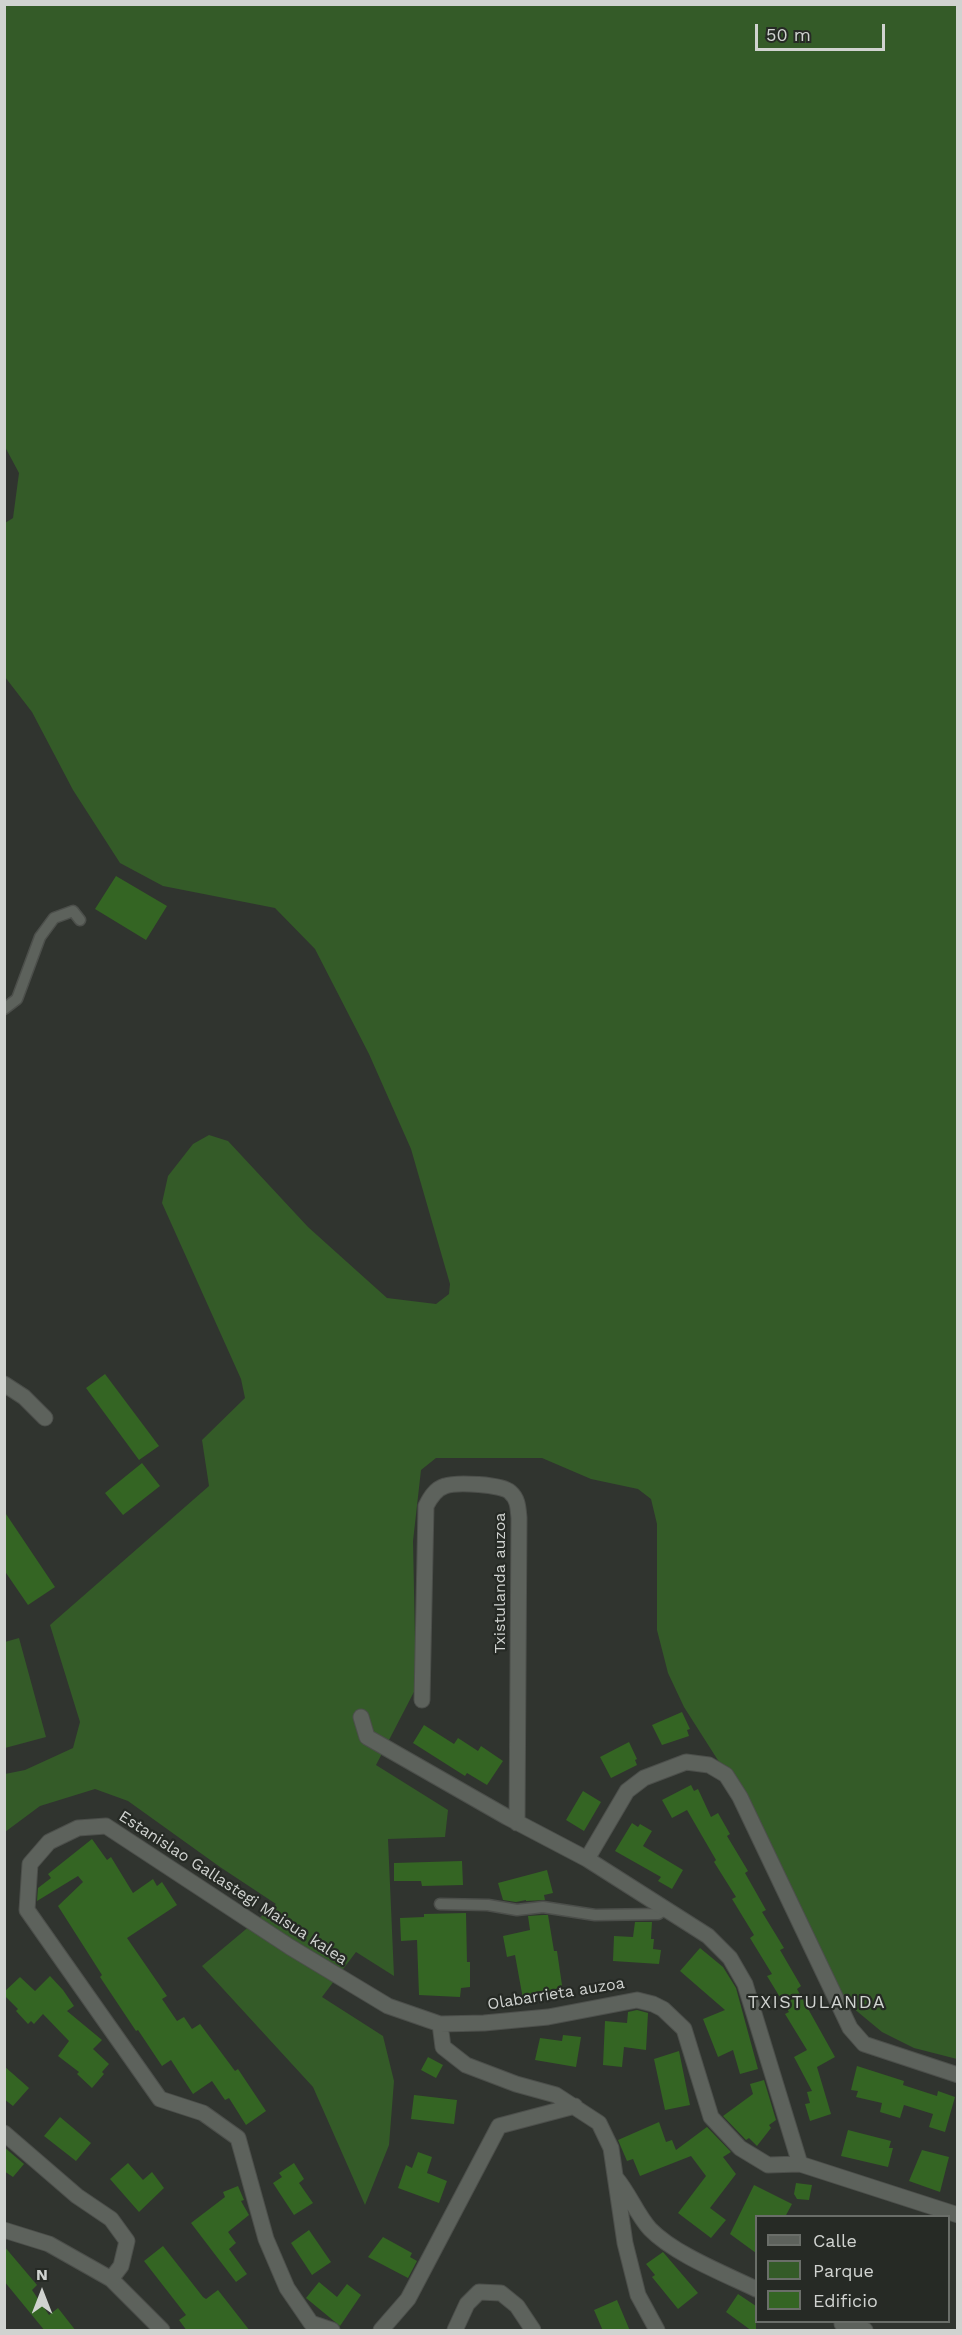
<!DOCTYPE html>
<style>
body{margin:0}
#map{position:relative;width:962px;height:2335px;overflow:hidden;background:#30342f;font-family:"Work Sans",sans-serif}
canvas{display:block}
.frame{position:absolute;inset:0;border:6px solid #d0d3d0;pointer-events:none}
.legend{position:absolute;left:755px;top:2215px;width:195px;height:108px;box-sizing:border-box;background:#262a25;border:2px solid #6a6e69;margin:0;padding:8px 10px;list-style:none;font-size:18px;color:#d0d3d0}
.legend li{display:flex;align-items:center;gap:12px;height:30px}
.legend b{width:30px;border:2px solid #6a6e69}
.north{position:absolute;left:12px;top:2263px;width:60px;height:60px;-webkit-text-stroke:4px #262a25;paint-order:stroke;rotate:0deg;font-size:16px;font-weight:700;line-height:24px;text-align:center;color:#d0d3d0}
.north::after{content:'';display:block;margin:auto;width:21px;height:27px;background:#d0d3d0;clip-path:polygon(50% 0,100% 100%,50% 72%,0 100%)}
.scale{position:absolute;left:755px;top:24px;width:130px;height:27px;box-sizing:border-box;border:3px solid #d0d3d0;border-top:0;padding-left:8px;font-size:18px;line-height:21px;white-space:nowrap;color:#d0d3d0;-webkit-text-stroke:4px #262a25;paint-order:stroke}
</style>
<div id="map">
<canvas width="962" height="2335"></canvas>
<div class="frame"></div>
<ul class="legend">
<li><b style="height:8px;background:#5d625c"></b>Calle</li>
<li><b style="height:16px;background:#345b28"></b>Parque</li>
<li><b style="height:16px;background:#346523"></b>Edificio</li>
</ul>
<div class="north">N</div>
<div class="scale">50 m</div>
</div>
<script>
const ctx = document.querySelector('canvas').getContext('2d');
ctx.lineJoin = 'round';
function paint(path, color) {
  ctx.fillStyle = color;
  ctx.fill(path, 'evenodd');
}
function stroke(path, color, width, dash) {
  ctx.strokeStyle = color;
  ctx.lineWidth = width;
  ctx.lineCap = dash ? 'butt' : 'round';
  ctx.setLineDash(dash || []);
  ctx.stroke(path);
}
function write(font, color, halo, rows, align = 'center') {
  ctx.font = font + ' "Work Sans",sans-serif';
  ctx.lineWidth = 4.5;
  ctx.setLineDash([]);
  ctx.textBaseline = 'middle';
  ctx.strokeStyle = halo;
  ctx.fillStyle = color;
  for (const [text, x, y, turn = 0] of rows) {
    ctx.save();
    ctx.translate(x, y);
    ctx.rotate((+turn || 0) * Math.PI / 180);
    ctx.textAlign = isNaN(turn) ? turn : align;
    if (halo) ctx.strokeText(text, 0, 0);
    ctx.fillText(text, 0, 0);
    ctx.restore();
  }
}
paint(new Path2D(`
 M5 5H957V2059L914 2048 882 2032 841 1998 742 1798 684 1707 668 1673 657 1630V1524L651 1499 638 1489 591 1479 542 1458H436L421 1470 413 1541 416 1688 376 1765 448 1810 445 1837 388 1839 394 1976 356 1952 322 1997 383 2036 394 2081 389 2145 365 2205 313 2087 202 1966 276 1904 220 1867 128 1801 95 1789 40 1806 5 1832V1774L25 1770 73 1748 80 1722 50 1625 209 1486 202 1440 245 1398 241 1379 162 1203 168 1176 193 1144 209 1135 228 1141 308 1227 387 1298 436 1304 449 1294 450 1284 411 1149 369 1054 315 949 275 908 163 886 120 863 73 790 32 712 5 677V523L13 518 19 473 4 445Z
 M19 1638 46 1737 5 1748V1642Z`), '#345b28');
paint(new Path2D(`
 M116 876 167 906 146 940 95 909Z
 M105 1374 159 1446 139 1460 86 1388Z
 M142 1463 160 1486 123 1515 105 1493Z
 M4 1511 55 1587 28 1605 4 1570Z
 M682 1712 690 1729 687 1730 689 1736 662 1745 652 1725Z
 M424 1725 454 1744 458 1738 478 1751 481 1746 503 1761 487 1785 467 1773 465 1776 413 1743Z
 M629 1742 637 1759 635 1760 637 1765 611 1778 600 1757Z
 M691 1785 694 1791 698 1789 711 1817 718 1813 730 1834 727 1836 748 1871 745 1873 766 1910 762 1912 784 1948 780 1950 801 1986 797 1989 835 2057 817 2067 831 2114 810 2121 805 2104 810 2103 807 2092 812 2091 794 2057 807 2050 785 2014 789 2012 767 1976 772 1974 750 1938 754 1935 732 1899 736 1897 714 1862 716 1860 687 1810 672 1818 662 1800Z
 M583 1791 601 1802 584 1831 566 1820Z
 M632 1823 638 1827 640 1824 652 1831 643 1846 683 1870 672 1889 658 1881 661 1877 615 1851Z
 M92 1839 107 1860 111 1857 133 1893 153 1879 157 1886 162 1882 177 1905 127 1938 167 1996 162 1999 177 2021 184 2017 192 2029 200 2024 235 2071 238 2069 266 2111 246 2125 229 2098 225 2100 212 2081 193 2094 171 2060 162 2066 138 2030 136 2031 100 1977 102 1975 58 1906 83 1882 78 1876 37 1901 38 1888 51 1878 48 1874Z
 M462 1861 463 1885 422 1886 421 1881H394V1863Z
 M547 1870 553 1893 544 1895 545 1900 526 1901V1900L516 1902 503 1900 498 1883Z
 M466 1913 467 1962H470V1987L461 1988 460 1997 419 1995 417 1940 401 1941 400 1918 424 1917V1914Z
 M543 1915H548L554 1951H557L563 1992 523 1999 515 1955 507 1957 503 1936 530 1930 528 1916Z
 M635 1922H652L651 1939H654L653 1949 661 1950 659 1964 613 1961 614 1936 633 1937Z
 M700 1948 723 1967 736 1988 758 2069 740 2074 733 2050 718 2057 703 2019 725 2010 680 1971Z
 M50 1976 63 1990 74 2006 67 2011 102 2040 93 2049 109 2064 102 2072 104 2074 92 2088 77 2074 79 2072 58 2056 69 2041 43 2014 34 2024 31 2021 28 2024 16 2011 18 2009 4 1995V1992L20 1977 35 1991Z
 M637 2010 648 2013 646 2050 624 2047 622 2067 603 2065 605 2021 627 2023 628 2012Z
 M563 2035 581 2037 576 2067 535 2060 540 2038 562 2041Z
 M679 2051 690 2105 665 2110 654 2059Z
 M428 2057 443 2065 436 2078 421 2070Z
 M4 2066 29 2088 13 2106 4 2099Z
 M857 2066 904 2081 903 2085 937 2096 938 2091 955 2097 945 2132 929 2127 933 2114 904 2105 900 2118 880 2112 882 2103 856 2097 858 2091 851 2090Z
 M764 2080 776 2120 769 2125 771 2128 757 2146 749 2138 746 2140 723 2116 753 2094 750 2084Z
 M414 2095 457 2100 454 2124 411 2119Z
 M60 2117 91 2143 76 2161 44 2136Z
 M659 2122 666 2142 672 2140 676 2150 707 2127 731 2152 723 2157 736 2174 710 2208 726 2220 711 2238 678 2213 706 2176 691 2156 640 2176 633 2159 627 2161 618 2140Z
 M848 2130 891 2141 889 2148H893L888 2167 841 2156Z
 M4 2147 24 2164 13 2177 4 2171Z
 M922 2150 949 2157 940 2192 909 2181Z
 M418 2152 432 2157 427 2173 447 2181 439 2203 398 2188 406 2165 412 2168Z
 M128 2163 143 2180 152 2172 164 2188 139 2212 110 2179Z
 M294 2163 304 2179 299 2183 313 2203 294 2215 273 2183 282 2177 279 2173Z
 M796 2183 812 2185 809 2200 797 2199 794 2194Z
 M754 2185 792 2204 785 2217H756V2253L730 2234Z
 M238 2186 244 2200 241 2201 249 2215 228 2232 236 2243 229 2249 247 2274 236 2282 191 2223 225 2197 223 2192Z
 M309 2230 331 2262 312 2275 291 2243Z
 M383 2237 412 2253 410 2257 417 2261 408 2278 368 2257Z
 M4 2246 37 2285 32 2290 49 2315 58 2308 76 2331H45L4 2281Z
 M163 2246 203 2297 206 2299 218 2290 250 2331H187L179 2320 186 2315 144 2261Z
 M663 2252 698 2293 678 2309 652 2277 655 2275 646 2264Z
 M319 2282 337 2297 347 2284 361 2295 340 2326 306 2298Z
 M738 2294 756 2306V2331H752L726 2312Z
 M617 2300 630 2331H603L594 2310Z`), '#346523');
const lane = new Path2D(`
 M4 1009 17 999 40 937 54 918 73 911 80 920
 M440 1904 488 1905 517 1910 543 1907 595 1915 658 1914 666 1909`);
const street = new Path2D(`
 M4 1384 24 1397 45 1418
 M422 1700 426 1506C430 1498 435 1489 445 1486 456 1482 502 1484 510 1492 518 1499 518 1507 519 1518L517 1823
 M361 1717 367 1737 507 1817 587 1859 708 1936 730 1958 745 1984 800 2164
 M587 1859 627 1791 644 1778 686 1762 709 1765 726 1775 740 1797 850 2028 864 2044 958 2075
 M440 2024 443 2047 466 2065 516 2084 556 2095 599 2123 611 2148 625 2243 638 2295 657 2330
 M4 2133 77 2196 111 2219 127 2241 121 2266 111 2279
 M616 2178C629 2193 637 2215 650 2229 674 2254 725 2274 756 2289
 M4 2230 49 2244 111 2279 162 2330
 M842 2324 865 2330
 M332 2330 311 2323 287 2288 266 2239 238 2138 203 2113 160 2099 27 1910 30 1864 49 1842 78 1828 106 1826 290 1947 388 2006 440 2024 484 2023 548 2017 637 2000 653 2004 663 2009 684 2029 711 2117 740 2148 768 2165 800 2164 958 2215
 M381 2330 408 2299 499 2126 575 2106
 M455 2330 467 2304 479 2292 501 2293 517 2306 533 2330`);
stroke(lane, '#4c4f4b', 13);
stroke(street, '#4c4f4b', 17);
stroke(lane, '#5d625c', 10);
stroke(street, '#5d625c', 15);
write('16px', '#d0d3d0', '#262a25', [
 ["Txistulanda auzoa",500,1583,-90],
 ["Estanislao Gallastegi Maisua kalea",233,1888,33],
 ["Olabarrieta auzoa",556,1994,-9]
]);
ctx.letterSpacing = '1.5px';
write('18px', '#d0d3d0', '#262a25', [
 ["TXISTULANDA",817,2003]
]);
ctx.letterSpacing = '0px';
</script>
